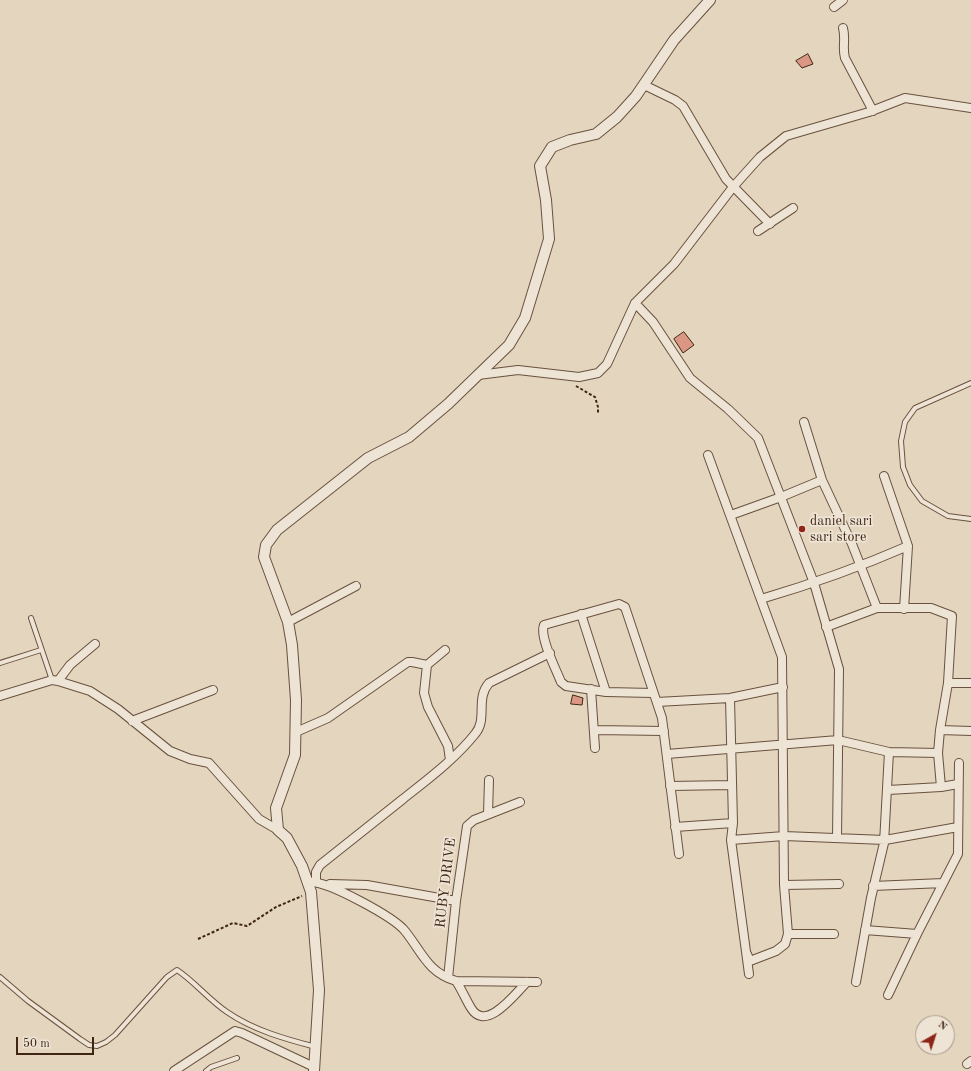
<!DOCTYPE html>
<style>
body{margin:0}
#map{position:relative;width:971px;height:1071px;overflow:hidden;background:#e4d5be;font-family:"Old Standard TT",serif}
canvas{display:block}
.north{position:absolute;left:915px;top:1015px;width:40px;height:40px;box-sizing:border-box;background:#ede4d5;border:1px solid #a89888;border-radius:50%;rotate:39deg;font-size:11px;font-weight:700;line-height:16px;text-align:center;color:#402514}
.north::after{content:'';display:block;margin:auto;width:14px;height:18px;background:#8f2418;clip-path:polygon(50% 0,100% 100%,50% 72%,0 100%)}
.scale{position:absolute;left:16px;top:1037px;width:78px;height:18px;box-sizing:border-box;border:2px solid #402514;border-top:0;padding-left:5px;font-size:12px;line-height:14px;white-space:nowrap;color:#402514;-webkit-text-stroke:3px #ede4d5;paint-order:stroke}
</style>
<div id="map">
<canvas width="971" height="1071"></canvas>
<div class="north">N</div>
<div class="scale">50 m</div>
</div>
<script>
const ctx = document.querySelector('canvas').getContext('2d');
ctx.lineJoin = 'round';
function paint(path, color) {
  ctx.fillStyle = color;
  ctx.fill(path, 'evenodd');
}
function stroke(path, color, width, dash) {
  ctx.strokeStyle = color;
  ctx.lineWidth = width;
  ctx.lineCap = dash ? 'butt' : 'round';
  ctx.setLineDash(dash || []);
  ctx.stroke(path);
}
function write(font, color, halo, rows, align = 'center') {
  ctx.font = font + ' "Old Standard TT",serif';
  ctx.lineWidth = 3.5;
  ctx.setLineDash([]);
  ctx.textBaseline = 'middle';
  ctx.strokeStyle = halo;
  ctx.fillStyle = color;
  for (const [text, x, y, turn = 0] of rows) {
    ctx.save();
    ctx.translate(x, y);
    ctx.rotate((+turn || 0) * Math.PI / 180);
    ctx.textAlign = isNaN(turn) ? turn : align;
    if (halo) ctx.strokeText(text, 0, 0);
    ctx.fillText(text, 0, 0);
    ctx.restore();
  }
}
const building = new Path2D(`
 M808 54 813 64 802 68 796 61Z
 M684 332 694 345 683 353 674 339Z
 M573 695 583 698 582 705 571 704Z`);
paint(building, '#db9784');
stroke(building, '#402514', 1);
const service = new Path2D(`
 M971 383 915 408 905 422 901 441 903 467 910 485 922 501 948 516 971 519
 M31 618 52 680
 M0 663 41 650
 M0 977 28 1001 80 1039 89 1045 97 1046 106 1042 115 1035 167 977 177 970C195 982 209 1000 227 1012 253 1030 285 1039 316 1047
 M206 1071 211 1067 237 1058`);
const minor = new Path2D(`
 M834 7 843 0
 M843 28C846 39 842 47 845 58L873 111
 M644 85 675 100 683 106 726 179 770 224
 M758 231 793 208
 M635 303 653 322 690 378 728 409 758 438 814 583 839 669 837 838
 M478 375 518 370 579 377 598 373 607 364 635 303 674 264 733 187 760 157 786 136 869 112 905 98 971 108
 M804 422 822 480 852 544 877 608
 M708 455 782 657 784 885 788 934 785 944 776 951 750 961 747 954
 M884 476 908 546 904 609
 M731 515 781 497 822 480
 M761 599C812 584 860 567 908 546
 M581 614 606 692
 M288 622 356 586
 M826 627 877 608H931L952 616 948 683 940 730 938 753 941 787
 M427 665 424 693 428 707 448 746 450 760
 M58 681 70 665 95 644
 M948 683H971
 M591 689 595 748
 M653 693 606 692 566 686 561 682C556 669 539 637 544 625L619 604 625 607 662 718 679 854
 M0 696 52 680 58 681 90 691 118 709 170 751 190 759 209 763 259 819 278 830
 M730 698 733 823 731 840 749 974
 M657 702 730 698 783 687
 M132 721 213 690
 M595 730 664 731
 M940 730 971 731
 M296 732 328 718 408 662H412L427 665 445 650
 M667 754 838 740 889 752 938 753
 M670 786 732 785
 M888 790 941 787 958 784
 M488 814 489 780
 M675 827 733 823
 M731 840 784 836 885 840 958 827
 M311 882C329 882 394 917 405 931 422 952 427 972 456 981L537 982
 M316 882V872L320 865C348 843 375 821 403 799 428 779 455 759 475 734 488 719 475 699 489 683L550 653
 M330 884 367 885 456 901
 M784 885 839 884
 M873 886 943 883
 M865 930 917 934
 M788 934H834
 M448 978 456 901 467 826 474 820 520 802
 M456 981C462 990 466 1000 471 1008 486 1033 515 994 527 982
 M856 982 871 898 884 843 889 752
 M888 995 917 934 958 854 959 763
 M967 1064 971 1061
 M174 1071 235 1031 242 1033 314 1067`);
const tertiary = new Path2D(`
 M314 1071 319 990 311 892 302 866 287 838 278 830 276 808 295 755 296 700 292 645 288 622 264 557 266 545 277 530 368 458 409 437 448 404 509 345 525 318 549 239 546 200 540 166 552 147 570 140 596 134 617 117 636 96 674 40 710 0`);
stroke(service, '#69513e', 6);
stroke(minor, '#69513e', 10);
stroke(tertiary, '#69513e', 12);
stroke(new Path2D(`
 M576 386 595 397 598 407V413
 M198 939 233 923 247 926 276 907 302 896`), '#402514', 2, [3, 2]);
stroke(service, '#ede4d5', 4);
stroke(minor, '#ede4d5', 8);
stroke(tertiary, '#ede4d5', 10);
for (const [x, y, r, color] of [
 [802,529,4,"#8f2418"]
]) {
  const dot = new Path2D();
  dot.arc(x, y, r, 0, 2 * Math.PI);
  ctx.fillStyle = color;
  ctx.fill(dot);
  stroke(dot, '#ede4d5', 1.5);
}
write('14px', '#402514', '#ede4d5', [
 ["daniel sari",810,521],
 ["sari store",810,537]
], 'left');
write('14px', '#402514', '#ede4d5', [
 ["RUBY DRIVE",446,883,-83]
]);
</script>
